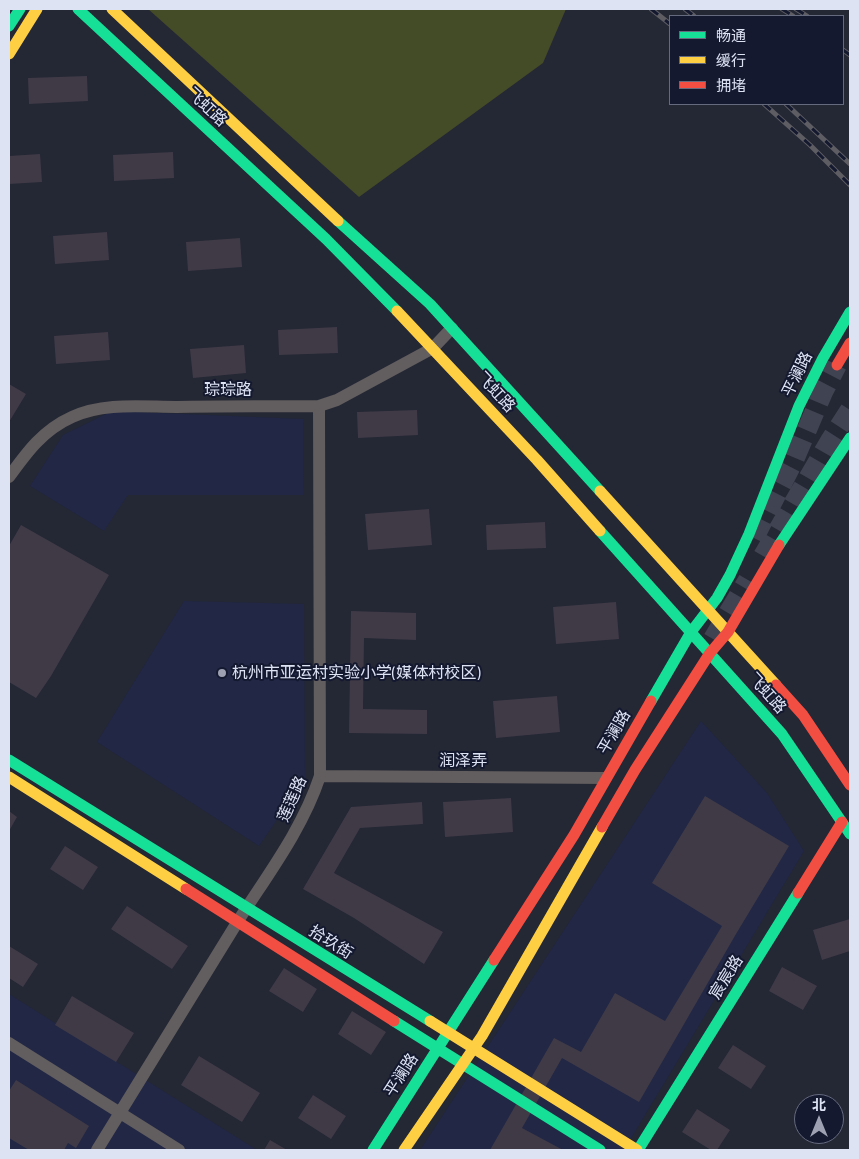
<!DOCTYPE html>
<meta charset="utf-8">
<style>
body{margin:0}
#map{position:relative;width:859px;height:1159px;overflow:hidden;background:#242734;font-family:Barlow,"Noto Sans SC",sans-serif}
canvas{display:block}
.frame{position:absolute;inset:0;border:10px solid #dee3f4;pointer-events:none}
.legend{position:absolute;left:669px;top:15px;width:175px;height:90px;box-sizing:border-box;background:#141930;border:1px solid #656a7e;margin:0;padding:6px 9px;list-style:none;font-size:15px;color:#dee3f4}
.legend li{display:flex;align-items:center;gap:10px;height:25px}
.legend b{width:25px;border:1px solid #656a7e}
.north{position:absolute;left:794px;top:1094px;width:50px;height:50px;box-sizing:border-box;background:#141930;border:1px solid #656a7e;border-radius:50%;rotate:0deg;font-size:14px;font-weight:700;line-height:20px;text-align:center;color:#dee3f4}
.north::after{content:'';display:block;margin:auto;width:18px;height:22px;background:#9da1b1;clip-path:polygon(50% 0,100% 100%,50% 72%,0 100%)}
</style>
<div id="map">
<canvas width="859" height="1159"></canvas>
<div class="frame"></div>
<ul class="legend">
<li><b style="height:6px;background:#16e098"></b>畅通</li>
<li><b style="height:6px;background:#ffcf43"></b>缓行</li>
<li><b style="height:6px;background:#f24e42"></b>拥堵</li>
</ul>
<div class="north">北</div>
</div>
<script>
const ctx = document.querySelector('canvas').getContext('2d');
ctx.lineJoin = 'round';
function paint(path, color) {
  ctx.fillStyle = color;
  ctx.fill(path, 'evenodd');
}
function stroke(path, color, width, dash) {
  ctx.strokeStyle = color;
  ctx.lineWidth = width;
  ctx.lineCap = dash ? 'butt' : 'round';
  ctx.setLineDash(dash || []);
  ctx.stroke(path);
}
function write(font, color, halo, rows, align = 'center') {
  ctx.font = font + ' Barlow,"Noto Sans SC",sans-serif';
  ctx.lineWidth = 4;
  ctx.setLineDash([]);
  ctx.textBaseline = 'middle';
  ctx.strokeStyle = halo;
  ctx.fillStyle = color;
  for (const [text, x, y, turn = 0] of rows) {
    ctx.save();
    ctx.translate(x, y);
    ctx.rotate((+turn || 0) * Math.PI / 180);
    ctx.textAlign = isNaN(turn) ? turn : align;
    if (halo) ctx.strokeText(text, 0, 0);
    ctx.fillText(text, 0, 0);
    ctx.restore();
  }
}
paint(new Path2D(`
 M112 411 303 419 304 495H128L104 531 30 486 63 435Z
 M184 601 304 604 305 779 259 846 97 742Z
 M701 721 767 793 804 851 624 1150H420Z
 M9 994 257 1150H9Z`), '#212744');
paint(new Path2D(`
 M148 9H566L543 63 359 197Z`), '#444b27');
paint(new Path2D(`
 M87 76 88 101 29 104 28 78Z
 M173 152 174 178 114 181 113 155Z
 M40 154 42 182 9 184V156Z
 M107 232 109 260 55 264 53 236Z
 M240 238 242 267 188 271 186 242Z
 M337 327 338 353 279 355 278 330Z
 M108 332 110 360 56 364 54 336Z
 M244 345 246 373 193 378 190 349Z
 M9 384 26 394 9 422Z
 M417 410 418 435 358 438 357 412Z
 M429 509 432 545 368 550 365 514Z
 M545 522 546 548 487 550 486 525Z
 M21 525 109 575 51 676 36 698 9 682V546Z
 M616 602 619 639 556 644 553 607Z
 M351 611 416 613V640L364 638 363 709 427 710V734L349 733Z
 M557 696 560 732 496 738 493 701Z
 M705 796 789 846 736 934 639 1102 562 1058 522 1128 563 1150H490L554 1038 581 1052 615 993 665 1021 722 926 652 883Z
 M511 798 513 832 445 837 443 802Z
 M422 802 423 824 360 828 334 873 443 932 424 964 354 918 303 889 351 807Z
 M9 811 17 817 9 831Z
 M65 846 98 867 83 890 50 869Z
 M127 906 188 946 172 969 111 929Z
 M850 919V951L822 960 813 930Z
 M9 946 38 964 23 987 9 978Z
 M782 967 817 986 803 1010 769 991Z
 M284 968 317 989 303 1012 269 991Z
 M72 996 134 1033 116 1062 55 1025Z
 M352 1011 386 1032 371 1055 338 1034Z
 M733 1045 766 1066 751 1089 718 1068Z
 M199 1056 260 1093 242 1122 181 1085Z
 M16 1080 89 1126 76 1148 68 1143 64 1150H29L9 1138V1091Z
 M313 1095 346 1116 331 1139 298 1118Z
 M697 1109 730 1130 717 1150H711L682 1132Z
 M270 1140 287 1150H264Z`), '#403a47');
stroke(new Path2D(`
 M754 538 794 460 823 392 837 365
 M763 556 830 441 850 410
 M713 639 748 580`), '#404351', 20, [20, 10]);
stroke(new Path2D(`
 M9 477C27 452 43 430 72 417 104 402 143 407 177 407 225 406 272 406 319 406L337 400 433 348 452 328
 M320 776 606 778
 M9 1043 179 1150
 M97 1150C144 1074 191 997 238 921 268 874 302 830 320 776L319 406`), '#625d5e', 12);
stroke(new Path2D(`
 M78 9 326 239 397 311
 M9 26 20 9
 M338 221 430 304 600 491
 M600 531 782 734 850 834
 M779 545 850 438
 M651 701 691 632 717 598 730 575 749 534 799 406 823 358 850 312
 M9 760 430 1021
 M394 1021 600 1150
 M373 1150 494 960
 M638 1150 798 893`), '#16e098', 11);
stroke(new Path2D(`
 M112 9 338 221
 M9 54 37 9
 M397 311 537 460 600 531
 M600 491 776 685
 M9 777 186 889
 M430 1021 637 1150
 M404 1150 482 1036 602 827`), '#ffcf43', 11);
stroke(new Path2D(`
 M837 365 850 343
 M776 685 803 715 850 785
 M602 827 635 770 710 653 728 632 779 545
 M186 889 394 1021
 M798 893 842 822
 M494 960 574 835 651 701`), '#f24e42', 11);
const rail = new Path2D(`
 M651 9 670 24
 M685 9 694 16
 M782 9 793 16
 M796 9 807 16
 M843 50 850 55
 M764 104 810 145 850 185
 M786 104 850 164`);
stroke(rail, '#5d5d63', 5);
stroke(rail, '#141930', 3, [9]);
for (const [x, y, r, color] of [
 [222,673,5,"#9da1b1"]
]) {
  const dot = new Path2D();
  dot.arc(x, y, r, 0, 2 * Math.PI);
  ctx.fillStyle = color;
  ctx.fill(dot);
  stroke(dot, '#141930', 2);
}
write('16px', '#dee3f4', '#141930', [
 ["飞虹路",207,107,43],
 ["平澜路",797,374,-64],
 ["琮琮路",228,390],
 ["飞虹路",496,392,47],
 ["飞虹路",767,693,48],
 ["平澜路",614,732,-60],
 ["润泽弄",463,761],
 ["莲莲路",292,799,-66],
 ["拾玖街",331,942,32],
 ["宸宸路",726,977,-58],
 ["平澜路",401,1075,-57]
]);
write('16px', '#dee3f4', '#141930', [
 ["杭州市亚运村实验小学(媒体村校区)",232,673]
], 'left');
</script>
